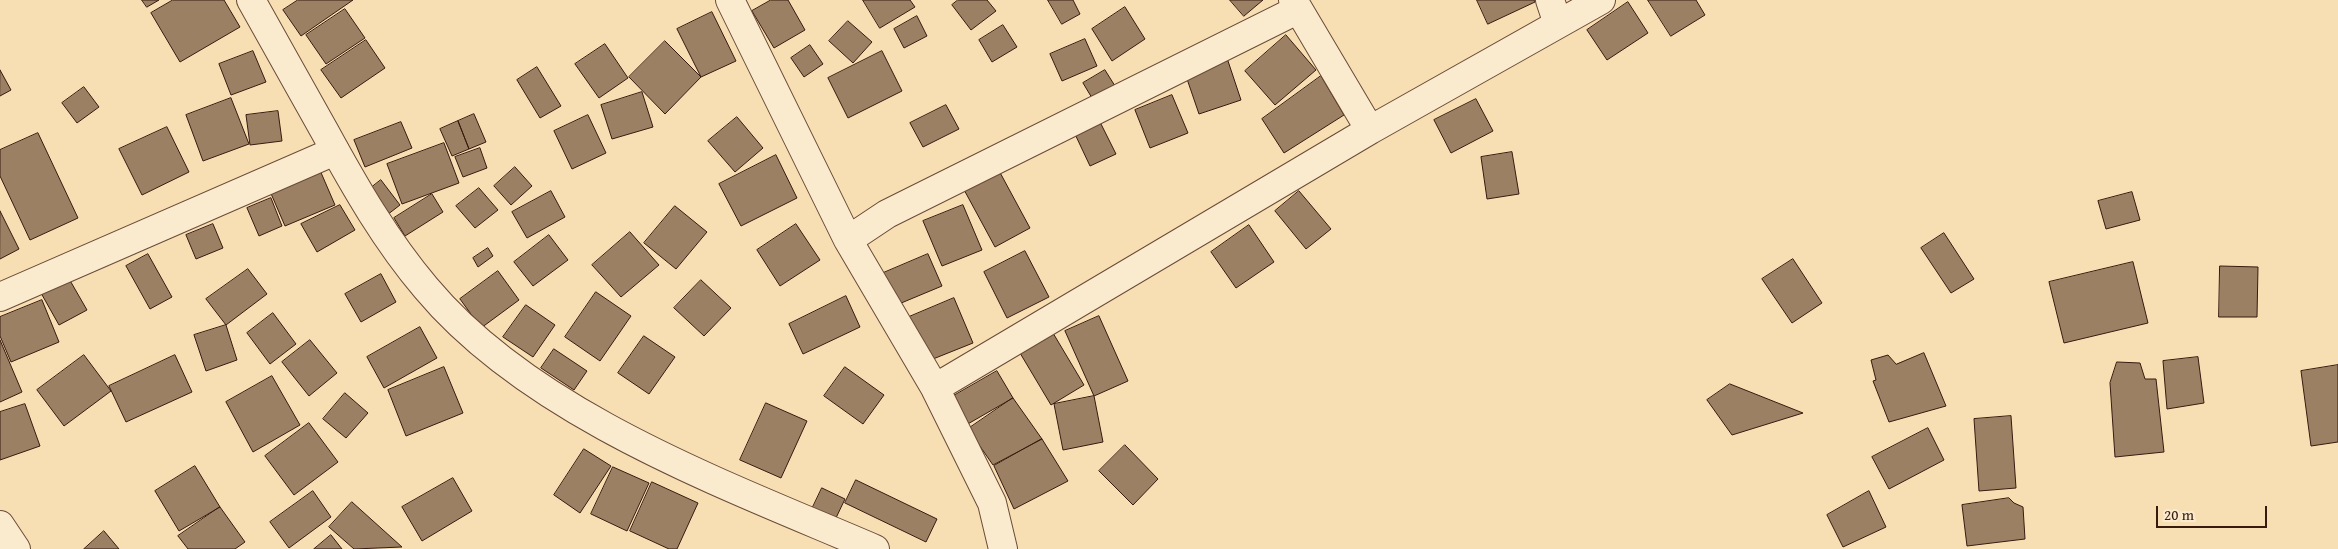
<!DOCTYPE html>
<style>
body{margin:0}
#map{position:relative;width:2338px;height:549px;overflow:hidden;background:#f8dfb3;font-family:"Gentium Book Plus",serif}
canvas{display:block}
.scale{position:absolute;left:2156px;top:506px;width:111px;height:22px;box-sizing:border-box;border:2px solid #391a0f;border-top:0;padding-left:6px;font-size:15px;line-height:18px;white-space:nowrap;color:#391a0f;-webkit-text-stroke:4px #faeace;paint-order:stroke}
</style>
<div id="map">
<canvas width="2338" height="549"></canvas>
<div class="scale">20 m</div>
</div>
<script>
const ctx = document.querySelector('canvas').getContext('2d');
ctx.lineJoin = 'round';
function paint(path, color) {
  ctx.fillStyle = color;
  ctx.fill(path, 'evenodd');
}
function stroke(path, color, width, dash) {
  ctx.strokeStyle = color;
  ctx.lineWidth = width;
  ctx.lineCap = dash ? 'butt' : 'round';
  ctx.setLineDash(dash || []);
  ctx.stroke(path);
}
const building = new Path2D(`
 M142 0H159L147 7Z
 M173 0H224L240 27 180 62 151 13Z
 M298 0H353L301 36 283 10Z
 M771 0H788L805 30 774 48 752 11Z
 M863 0H910L915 7 880 28Z
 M958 0H987L996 11 971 30 952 5Z
 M1048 0H1073L1080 14 1062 24Z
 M1230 0H1263L1244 16Z
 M1477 0H1534L1535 2 1488 24Z
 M1648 0H1696L1705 15 1671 36Z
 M1628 2 1648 33 1607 60 1587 30Z
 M1125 7 1145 39 1112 61 1092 29Z
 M345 9 365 38 326 64 306 35Z
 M712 12 736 61 701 77 677 29Z
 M917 16 927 36 904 48 894 29Z
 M848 21 872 42 853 63 829 41Z
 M1003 25 1017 47 992 62 979 40Z
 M1286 35 1316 70 1275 105 1245 71Z
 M1085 39 1097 66 1062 81 1050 54Z
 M366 40 385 68 341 98 321 70Z
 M665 41 701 77 665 114 629 77Z
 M605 44 628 78 599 98 575 64Z
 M810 45 823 64 804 77 791 58Z
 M253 51 266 82 231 95 219 64Z
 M882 51 902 91 848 118 828 78Z
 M1228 61 1241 100 1199 114 1186 76Z
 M537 67 561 106 540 118 517 80Z
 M0 70 11 90 0 96Z
 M1105 70 1115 86 1092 98 1083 83Z
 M1321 76 1344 115 1284 153 1262 119Z
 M84 87 99 107 77 123 62 103Z
 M642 92 653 127 612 139 601 105Z
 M1172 95 1188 133 1150 148 1135 110Z
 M231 98 249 144 203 161 186 115Z
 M1476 99 1493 131 1451 153 1434 120Z
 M946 105 959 129 923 147 910 123Z
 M278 111 282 141 250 145 246 115Z
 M474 114 486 142 469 149 458 121Z
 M588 115 606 153 572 169 554 131Z
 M737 117 763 148 735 172 708 141Z
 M1099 120 1116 154 1090 166 1074 132Z
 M458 121 469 149 452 156 440 129Z
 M401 122 412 148 365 167 354 140Z
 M167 127 189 172 142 195 119 149Z
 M38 133 78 218 30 240 0 176V150Z
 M444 143 459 183 402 204 387 164Z
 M480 148 487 168 463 177 455 157Z
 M1512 152 1519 194 1487 199 1481 157Z
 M776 155 797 198 741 226 719 184Z
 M515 167 532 186 511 205 494 186Z
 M997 167 1030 228 995 247 962 186Z
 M319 168 335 205 285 226 269 189Z
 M381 180 400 205 387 215 367 191Z
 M479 188 498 210 475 228 456 206Z
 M551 191 565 217 527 238 512 212Z
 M1299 191 1331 229 1306 249 1275 211Z
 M2132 192 2140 220 2106 229 2098 201Z
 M432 194 443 212 405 236 394 218Z
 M271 198 282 226 259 236 247 208Z
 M340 205 355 230 317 252 301 224Z
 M963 205 982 250 942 266 923 221Z
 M675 206 707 232 676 269 644 243Z
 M0 211 19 249 0 259Z
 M213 224 223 248 196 259 186 235Z
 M796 224 820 260 780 286 757 250Z
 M1249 225 1274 262 1236 288 1211 252Z
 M630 232 659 265 621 297 592 265Z
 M1944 233 1974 279 1951 293 1921 248Z
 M549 235 568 260 533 286 514 262Z
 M488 248 493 256 478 267 473 258Z
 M1025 251 1049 297 1007 318 984 272Z
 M148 254 172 297 150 309 126 266Z
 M928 254 942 286 894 306 881 274Z
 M1793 259 1822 303 1792 323 1762 279Z
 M2133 262 2148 323 2064 343 2049 282Z
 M2220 266 2258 267 2257 317H2219Z
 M248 269 267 294 226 325 206 299Z
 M498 271 519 300 481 328 460 299Z
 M381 274 396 302 361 322 345 294Z
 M68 277 87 310 59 325 41 293Z
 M701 280 731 308 704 336 674 308Z
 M596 292 631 316 600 361 565 337Z
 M846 296 860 327 803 354 789 324Z
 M954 298 973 343 928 361 909 317Z
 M42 300 59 342 11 362 0 336V317Z
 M526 305 555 325 533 357 503 337Z
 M273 313 296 344 270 364 247 333Z
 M1099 316 1128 381 1094 396 1065 331Z
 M226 325 237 360 206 371 194 335Z
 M420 327 437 358 384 388 367 357Z
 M1050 328 1084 385 1051 405 1017 348Z
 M644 336 675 357 649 394 618 373Z
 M0 340 22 392 0 402Z
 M310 340 337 373 309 396 282 362Z
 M554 349 587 371 574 390 541 368Z
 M1924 353 1946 406 1889 422 1873 381 1876 380 1871 360 1888 355 1896 364Z
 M84 355 111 391 64 426 37 390Z
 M175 355 192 392 126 422 109 386Z
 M2198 357 2204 403 2167 409 2163 361Z
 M2117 362 2140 363 2145 379H2156L2164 452 2115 457 2110 383Z
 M2338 365V442L2311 446 2301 371Z
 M444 367 463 413 406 436 388 390Z
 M845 367 884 395 863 424 824 396Z
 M997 371 1013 398 966 425 950 398Z
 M272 376 300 425 253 452 226 402Z
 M1730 384 1803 413 1732 435 1707 400Z
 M345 393 368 413 346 438 323 419Z
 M1094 396 1103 442 1063 450 1054 404Z
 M1013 398 1042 439 993 465 968 429Z
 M766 403 807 421 781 478 740 460Z
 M25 404 40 446 0 460V412Z
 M2011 416 2016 488 1979 491 1974 419Z
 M309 423 338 462 294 495 265 456Z
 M1928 428 1944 460 1889 489 1872 457Z
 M1042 439 1068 481 1014 509 994 466Z
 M1125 445 1158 479 1133 505 1099 471Z
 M584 449 611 466 580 513 554 495Z
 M195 466 220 507 179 531 155 491Z
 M613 467 649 483 627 531 591 514Z
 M453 478 472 511 422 541 402 507Z
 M856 480 937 519 926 542 845 503Z
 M652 482 698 503 677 549H669L630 531Z
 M822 488 845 499 835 520 812 509Z
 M313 491 331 517 289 548 270 522Z
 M1869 491 1886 527 1843 547 1827 515Z
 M2009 498 2014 503 2023 507 2025 539 1967 546 1962 505Z
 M352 502 402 547 354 549 329 527Z
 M220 507 245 542 235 549H188L178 536Z
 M104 531 119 549H84Z
 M331 535 342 549H314Z`);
paint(building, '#9c8064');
stroke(building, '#391a0f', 1);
const minor = new Path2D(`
 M730 0 848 240 935 388 992 503 1003 549
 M1293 0 1370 130
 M1550 0 1558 24
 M848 240 887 214 1297 10
 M0 297 335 151
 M935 388 1370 130 1601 0
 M0 525 16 549`);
const tertiary = new Path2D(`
 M251 0C276 44 300 88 325 132 355 187 386 241 426 288 532 415 726 485 875 549`);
stroke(minor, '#694b38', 30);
stroke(tertiary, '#694b38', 30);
stroke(minor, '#faeace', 28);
stroke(tertiary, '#faeace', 28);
</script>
